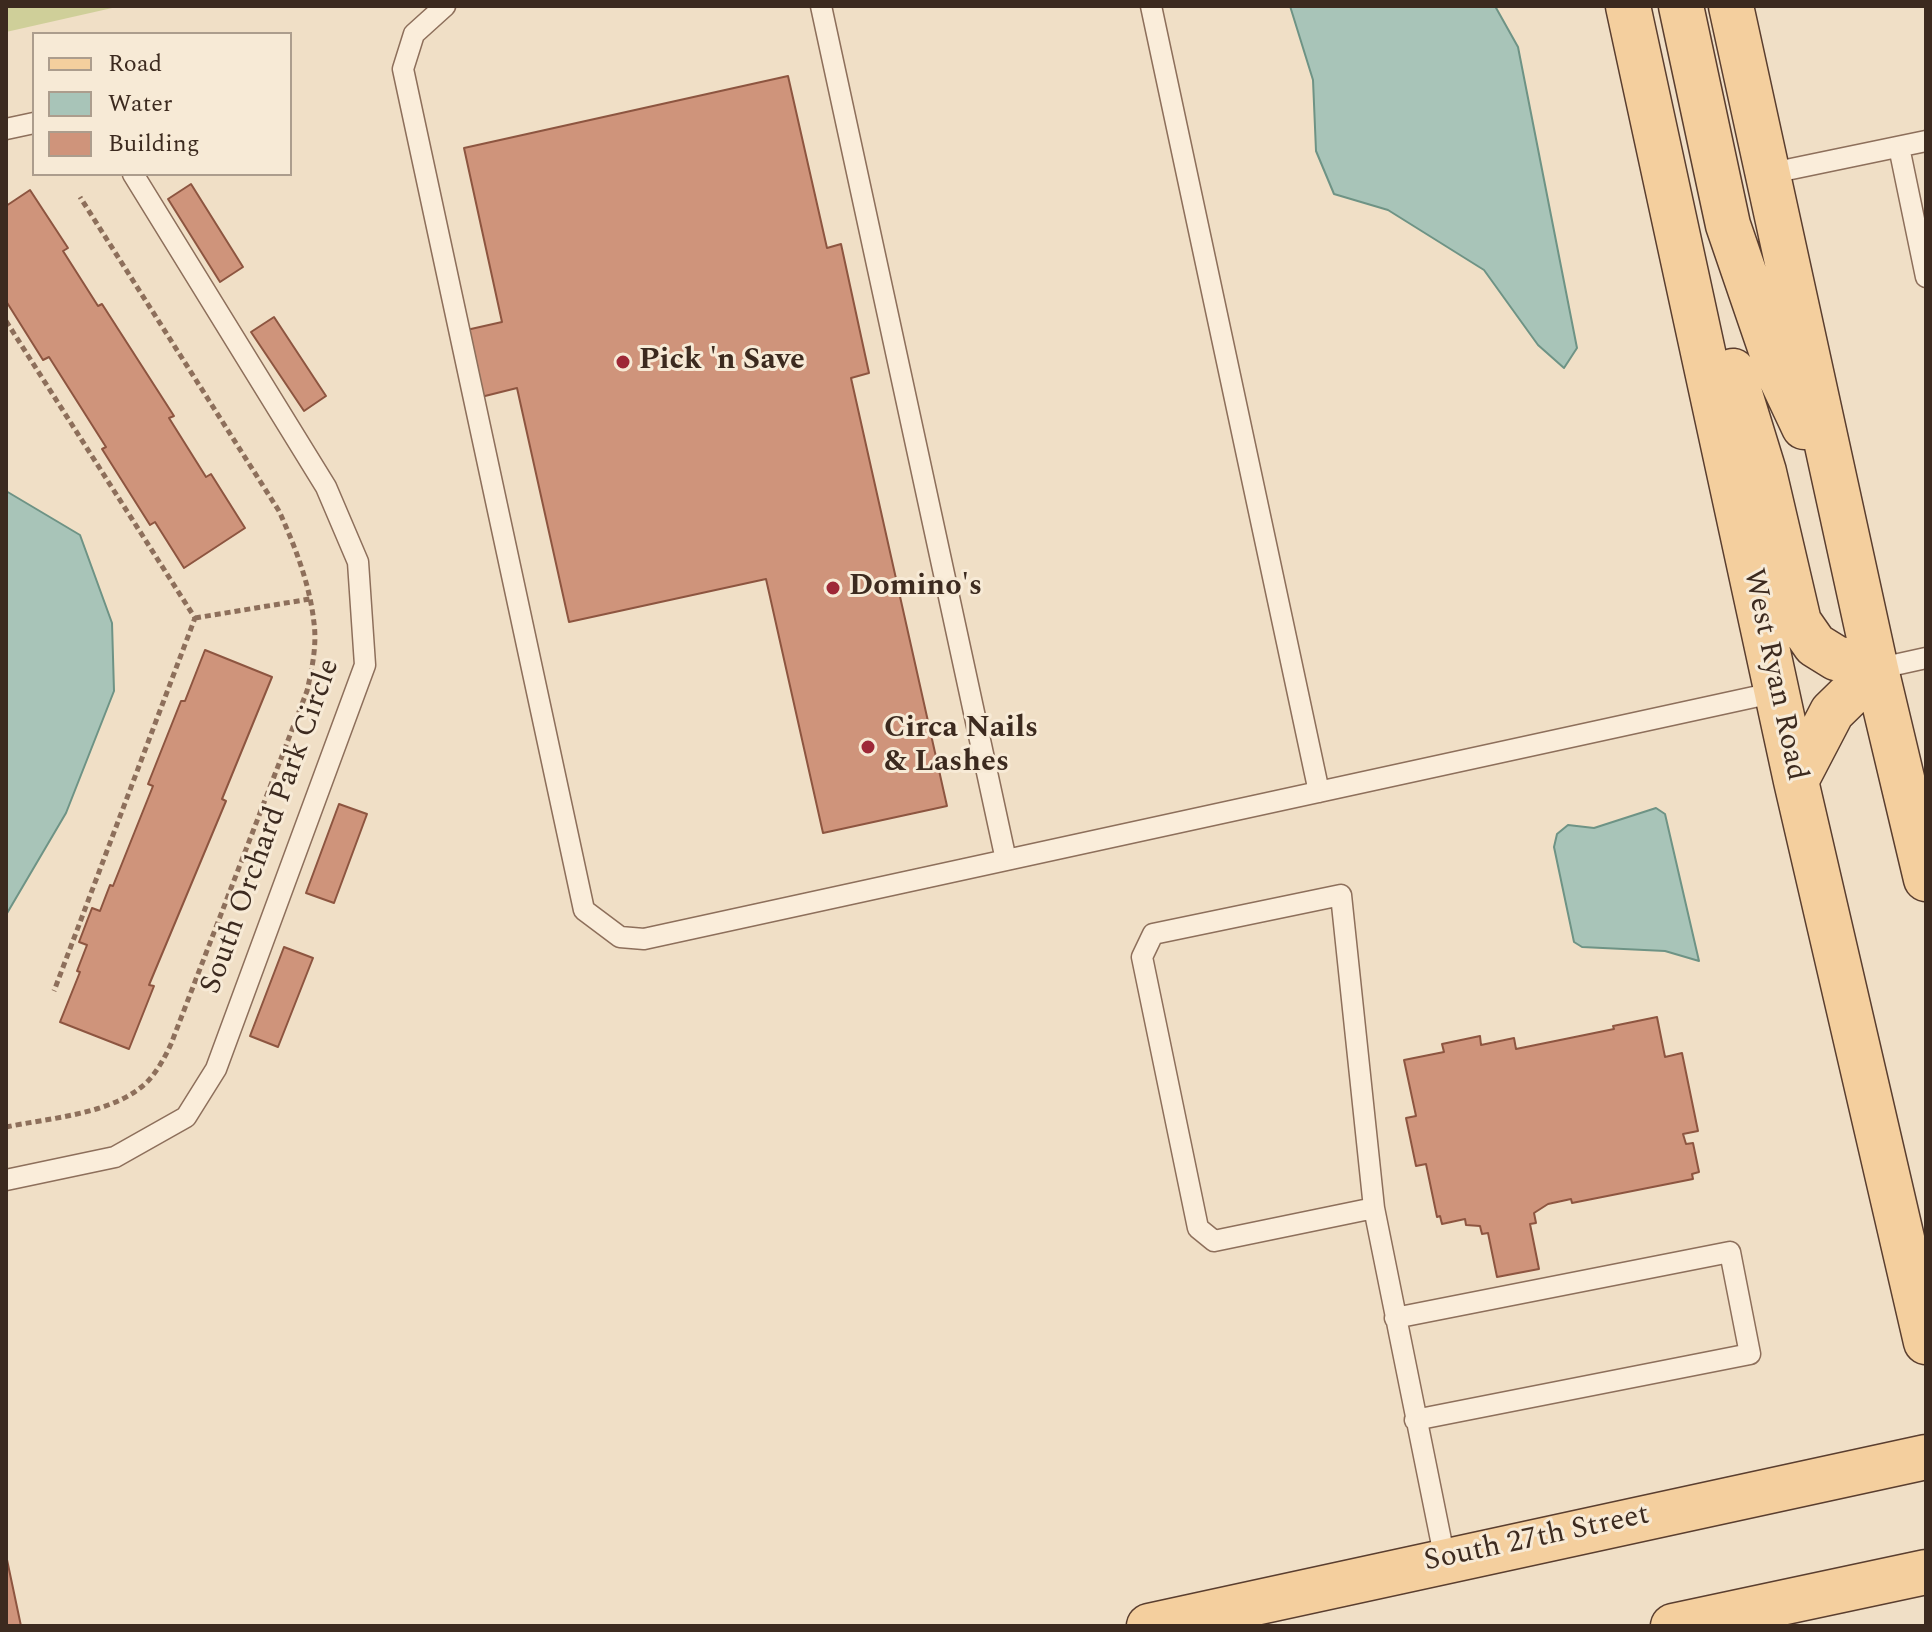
<!DOCTYPE html>
<style>
body{margin:0}
#map{position:relative;width:1932px;height:1632px;overflow:hidden;background:#f0dfc6;font-family:Spectral,serif}
canvas{display:block}
.frame{position:absolute;inset:0;border:8px solid #3c2a1f;pointer-events:none}
.legend{position:absolute;left:32px;top:32px;width:260px;height:144px;box-sizing:border-box;background:#f7ead6;border:2px solid #ac9d8d;margin:0;padding:10px 14px;list-style:none;font-size:24px;color:#3c2a1f}
.legend li{display:flex;align-items:center;gap:16px;height:40px}
.legend b{width:40px;border:2px solid #ac9d8d}
</style>
<div id="map">
<canvas width="1932" height="1632"></canvas>
<div class="frame"></div>
<ul class="legend">
<li><b style="height:10px;background:#f4cf9e"></b>Road</li>
<li><b style="height:22px;background:#a8c4b8"></b>Water</li>
<li><b style="height:22px;background:#cf947b"></b>Building</li>
</ul>
</div>
<script>
const ctx = document.querySelector('canvas').getContext('2d');
ctx.lineJoin = 'round';
function paint(path, color) {
  ctx.fillStyle = color;
  ctx.fill(path, 'evenodd');
}
function stroke(path, color, width, dash) {
  ctx.strokeStyle = color;
  ctx.lineWidth = width;
  ctx.lineCap = dash ? 'butt' : 'round';
  ctx.setLineDash(dash || []);
  ctx.stroke(path);
}
function write(font, color, halo, rows, align = 'center') {
  ctx.font = font + ' Spectral,serif';
  ctx.lineWidth = 6;
  ctx.setLineDash([]);
  ctx.textBaseline = 'middle';
  ctx.strokeStyle = halo;
  ctx.fillStyle = color;
  for (const [text, x, y, turn = 0] of rows) {
    ctx.save();
    ctx.translate(x, y);
    ctx.rotate((+turn || 0) * Math.PI / 180);
    ctx.textAlign = isNaN(turn) ? turn : align;
    if (halo) ctx.strokeText(text, 0, 0);
    ctx.fillText(text, 0, 0);
    ctx.restore();
  }
}
paint(new Path2D(`
 M6 6H121L6 32Z`), '#cfcf99');
const water = new Path2D(`
 M1290 6H1495L1518 47 1577 348 1564 368 1538 345 1484 270 1388 210 1334 194 1316 151 1313 80Z
 M6 491 80 535 112 623 114 691 66 813 6 915Z
 M1656 808 1665 814 1699 961 1665 951 1582 947 1574 942 1554 847 1557 834 1568 825 1594 828Z`);
paint(water, '#a8c4b8');
stroke(water, '#6e9385', 2);
const building = new Path2D(`
 M788 76 827 248 841 244 869 373 851 378 947 806 823 833 766 579 569 622 517 388 477 398 462 331 502 322 464 148Z
 M191 184 243 267 220 282 168 199Z
 M30 190 68 248 63 251 98 306 102 304 174 416 169 418 206 477 211 474 245 528 184 568 155 522 150 525 102 449 106 447 49 357 43 360 6 301V206Z
 M274 317 326 396 304 411 251 332Z
 M205 650 272 677 222 799 226 801 149 985 154 986 129 1049 60 1022 80 972 77 971 87 945 79 942 92 908 100 911 110 885 113 886 153 786 148 784 181 701H185Z
 M339 804 367 814 334 903 306 893Z
 M284 947 313 958 278 1047 250 1036Z
 M1657 1017 1665 1057 1682 1053 1698 1131 1683 1134 1686 1144 1693 1143 1699 1172 1692 1174 1693 1179 1572 1203 1571 1199 1548 1204 1534 1213 1536 1223 1530 1224 1539 1269 1497 1277 1488 1233 1482 1234 1480 1226 1466 1225 1465 1219 1442 1224 1440 1216 1437 1217 1426 1164 1416 1166 1406 1118 1416 1116 1404 1060 1444 1052 1442 1044 1480 1036 1481 1045 1514 1038 1516 1049 1614 1029 1613 1026Z
 M6 1555 21 1626H6Z`);
paint(building, '#cf947b');
stroke(building, '#8d5540', 2);
const service = new Path2D(`
 M445 6 414 34 403 69 584 910 620 937 644 939 1777 692
 M821 6 1006 860
 M1151 6 1319 792
 M6 129 34 123
 M1899 147 1926 277
 M1767 174 1926 141
 M1876 669 1926 658
 M6 1180 115 1157 186 1117 216 1069 365 665 358 562 326 487 133 174
 M1374 1208 1214 1241 1198 1228 1142 957 1153 934 1341 895 1374 1208 1445 1560
 M1395 1318 1730 1252 1750 1354 1415 1420`);
const primary = new Path2D(`
 M1628 6 1796 781 1926 1342
 M1681 6 1728 225 1779 374 1804 427
 M1731 6 1876 669 1926 879
 M1733 371 1764 472 1799 622 1815 645 1836 658 1876 669
 M1796 781 1832 712 1876 669
 M1149 1626 1926 1457
 M1673 1626 1926 1572`);
stroke(service, '#8d6f5b', 23);
stroke(primary, '#5a3e2f', 47);
stroke(new Path2D(`
 M6 321 195 618 54 991
 M195 618 310 599
 M6 1127C49 1118 116 1114 148 1081 158 1070 165 1057 171 1044L307 691C312 669 317 645 314 623 310 585 295 546 279 511L80 197`), '#8d6f5b', 5, [6, 4]);
stroke(service, '#faedda', 20);
stroke(primary, '#f4cf9e', 44);
for (const [x, y, r, color] of [
 [623,362,8,"#9e2837"],
 [833,588,8,"#9e2837"],
 [868,747,8,"#9e2837"]
]) {
  const dot = new Path2D();
  dot.arc(x, y, r, 0, 2 * Math.PI);
  ctx.fillStyle = color;
  ctx.fill(dot);
  stroke(dot, '#f7ead6', 3);
}
write('bold 30px', '#3c2a1f', '#f7ead6', [
 ["Pick 'n Save",639,362],
 ["Domino's",849,588],
 ["Circa Nails",884,730],
 ["& Lashes",884,764]
], 'left');
write('30px', '#3c2a1f', '#f7ead6', [
 ["West Ryan Road",1773,675,78],
 ["South Orchard Park Circle",272,827,-70],
 ["South 27th Street",1537,1540,-12]
]);
</script>
